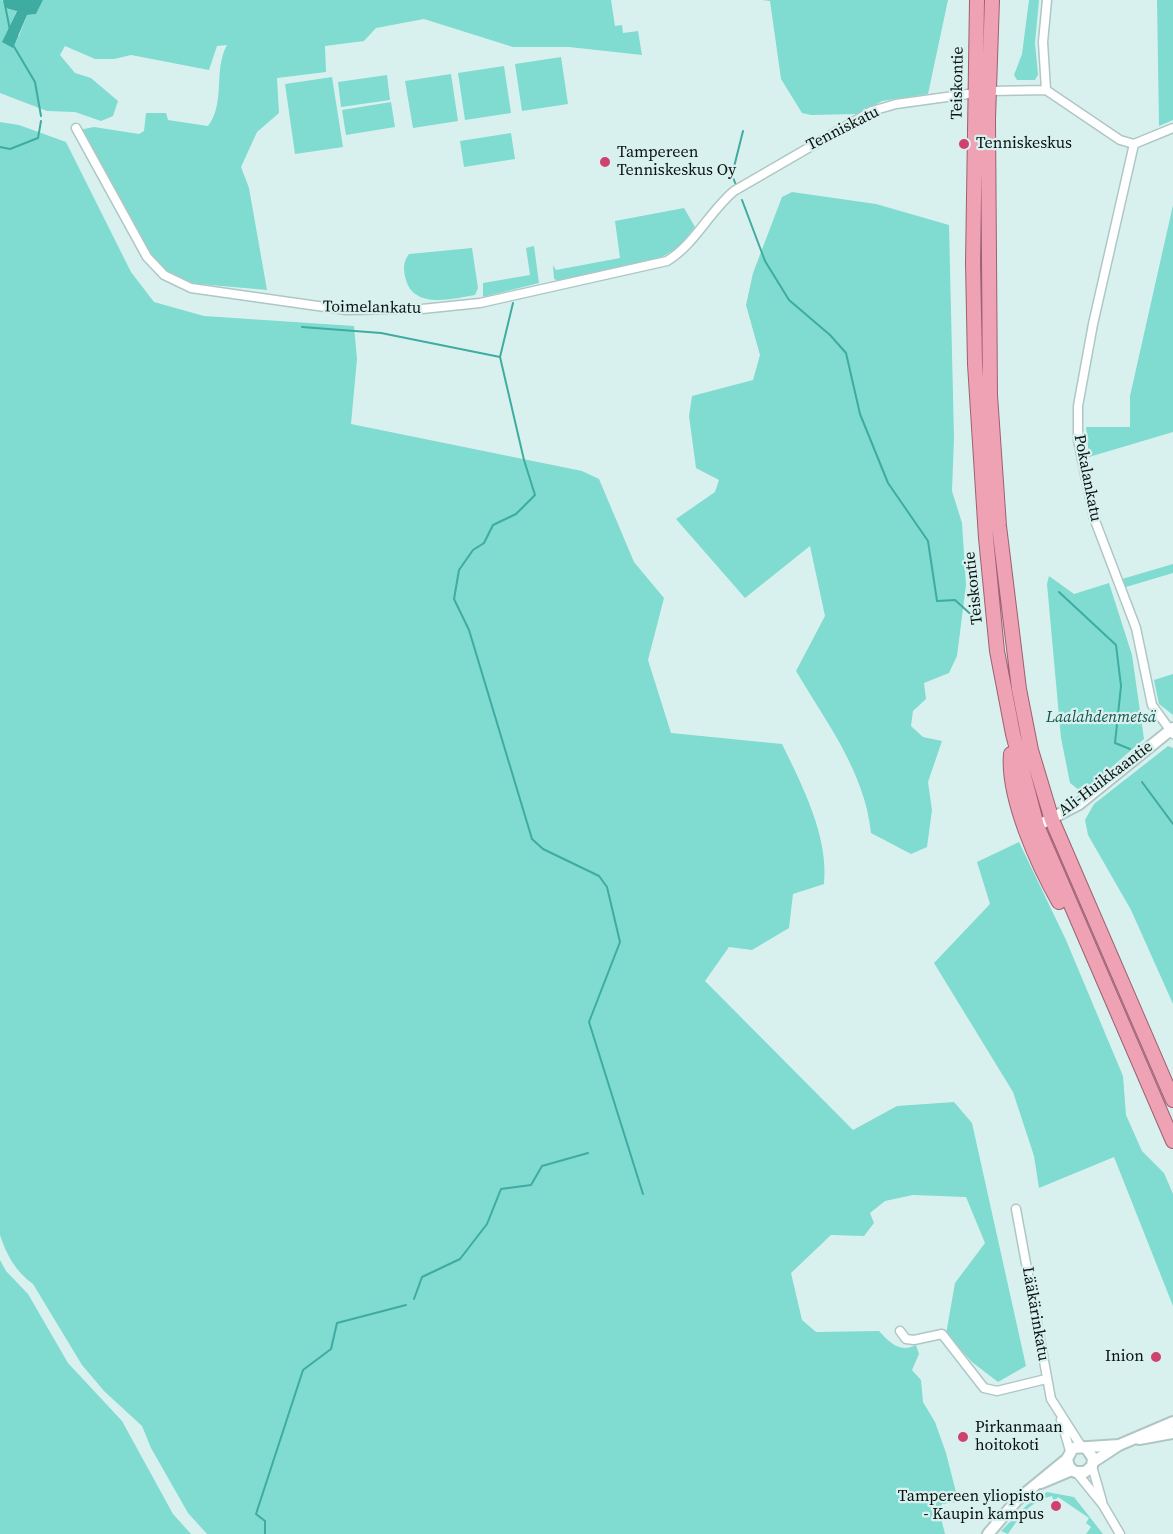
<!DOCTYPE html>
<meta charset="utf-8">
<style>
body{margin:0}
canvas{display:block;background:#d9f1ee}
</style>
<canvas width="1173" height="1534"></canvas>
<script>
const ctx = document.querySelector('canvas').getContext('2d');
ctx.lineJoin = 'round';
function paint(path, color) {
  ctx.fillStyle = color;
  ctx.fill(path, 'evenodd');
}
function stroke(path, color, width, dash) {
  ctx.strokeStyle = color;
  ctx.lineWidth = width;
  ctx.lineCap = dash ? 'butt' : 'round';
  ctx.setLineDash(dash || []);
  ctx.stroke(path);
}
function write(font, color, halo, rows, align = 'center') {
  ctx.font = font + ' "Source Serif 4",serif';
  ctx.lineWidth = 4.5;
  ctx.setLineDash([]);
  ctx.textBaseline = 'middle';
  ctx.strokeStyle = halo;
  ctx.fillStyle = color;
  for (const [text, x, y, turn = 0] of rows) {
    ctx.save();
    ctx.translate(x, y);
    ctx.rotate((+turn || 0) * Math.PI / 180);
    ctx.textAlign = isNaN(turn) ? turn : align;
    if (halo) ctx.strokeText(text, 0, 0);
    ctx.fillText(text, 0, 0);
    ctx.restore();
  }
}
paint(new Path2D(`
 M0 0 6 1 5 9 17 10 3 41 19 36 27 15 36 14 43 0H611L615 26 622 25 623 33 638 31 642 55 569 47H513L424 19 376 28 364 41 325 46 326 72 277 78 279 113 257 132 241 167 249 188 267 290 188 283 166 273 151 256 79 130 94 127 139 134 144 131 146 113H166L168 120 208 126C226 102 213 70 227 45L217 46 209 70 131 55 114 59H95L65 46 60 55 75 73 91 78 118 101 113 116 101 121 75 112 47 111 0 93Z
 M762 0H948L928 94 882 101 857 114 811 115 802 113 781 79 770 1Z
 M1029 0H1039L1035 43 1038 75 1035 80H1017L1014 75 1022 54Z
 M1157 0H1173V120L1159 126Z
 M561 57 568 104 522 111 515 64Z
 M504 66 511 113 465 120 458 73Z
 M451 74 458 121 413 128 405 81Z
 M387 75 390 100 341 107 338 82Z
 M332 77 343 147 295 154 285 84Z
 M391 102 395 127 346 135 342 110Z
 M0 122 19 125 66 142 131 272 154 302 204 316 354 326 357 359 351 424 582 471 599 479 634 562 664 598 648 660 671 733 782 744C802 785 829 837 824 884L793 894 789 928 752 950 729 947 705 981 853 1130 897 1106 954 1102 972 1123 1026 1366 998 1382 972 1362 946 1334 955 1283 985 1243 966 1197 913 1195 885 1201 870 1213 874 1223 864 1236 831 1235 791 1273 802 1320 816 1332 879 1331C890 1343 900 1353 916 1345L919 1354 912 1370 921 1380 923 1402 935 1422 946 1453 957 1496 958 1502 942 1504 939 1510 945 1534H207L188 1513 151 1448 142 1426 104 1391 82 1365 33 1284C16 1272 6 1254 0 1235Z
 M511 133 515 159 464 167 460 141Z
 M792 192 876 204 949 225 954 438 952 491 962 523 966 585 957 656 949 673 924 683 926 699 913 711 911 726 923 737 942 741 928 782 932 810 927 847 911 854 871 833C865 772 826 722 796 671L825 616 810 546 745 598 676 519 715 492 719 480 696 468 689 416 692 396 753 380 760 355 746 305 753 273 782 197Z
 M1173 205V432L1089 457 1086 427H1130V396Z
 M684 208 695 227 679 247 660 258 559 281 554 279 553 265 556 270 620 258 615 221Z
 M534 246 539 283 483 297V283L530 275 526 248Z
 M472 248 478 288 475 295C452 299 414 309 406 280 403 270 403 262 409 254Z
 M1173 564V573L1126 587 1122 579Z
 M1049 576 1074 594 1109 583 1132 655 1144 739 1089 787 1079 790 1070 783 1061 738 1047 584Z
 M1173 674V715L1159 704 1154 680Z
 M1168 746 1173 748V1004L1131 910 1088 835 1085 820 1094 804Z
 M1019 842 1066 940 1123 1076 1126 1115 1142 1151 1164 1173 1173 1194V1306L1114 1157 1039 1188 1034 1156 1013 1092 934 963 990 904 977 862Z
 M0 1260 6 1271 28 1294 68 1363 122 1421 173 1514 191 1534H0Z
 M1047 1492 1074 1497 1103 1534H1086L1091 1527 1086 1523 1089 1518 1058 1497 1054 1502 1052 1496C1029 1502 1021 1515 1008 1534L1001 1531 1027 1505Z`), '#80dbd1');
paint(new Path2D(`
 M5 0H43L36 14 27 15 13 48 2 42 17 11 5 8Z`), '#3eaca1');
stroke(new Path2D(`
 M4 0 10 30
 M13 45 35 82 41 116
 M0 147 10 149 38 138 41 121
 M736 185 732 175 743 131
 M742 200 765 261 789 300 830 335 846 353 860 414 888 483 928 541 937 601 955 600 976 619
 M513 303 500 357 524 460 535 495 516 514 493 525 484 543 473 550 459 570 454 599 469 630 532 839 543 849 599 876 607 887 620 942 589 1022 643 1194
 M302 327 381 333 500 357
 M1059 592 1116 645 1121 686 1115 743 1130 749
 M1142 782 1173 824
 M414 1299 422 1277 460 1259 487 1224 501 1189 531 1185 542 1166 588 1153
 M265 1534V1521L256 1514 303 1370 331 1349 337 1323 406 1305`), '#3eaca1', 2);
const minor = new Path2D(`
 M1046 90 1043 42 1047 0
 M76 128 147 257 164 275 191 288 346 310 422 309 480 303 667 261C695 244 709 212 734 191L872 111 896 104 990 91 1046 90 1120 140 1134 144 1173 128
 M1134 144 1093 324 1078 406V440L1094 518 1136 628 1152 705 1173 734
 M1016 1209 1051 1399 1081 1446
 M900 1331 906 1339 914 1340 942 1334 984 1388 997 1391 1046 1379
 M1061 1420 1070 1451
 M1092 1466 1102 1501
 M1077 1473 1103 1505 1120 1534`);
const tertiary = new Path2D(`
 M1037 826 1079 804 1173 728
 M1139 1439 1173 1433
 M1086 1448 1093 1458 1092 1466 1085 1472H1075L1069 1467 1067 1459 1073 1448 1119 1445
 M1093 1462 1119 1445 1173 1422
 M1041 1483 1072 1470
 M988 1534 1017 1500 1067 1459`);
const trunk = new Path2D(`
 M977 0 973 263 975 364 986 538 997 651 1013 734 1037 826 1173 1141
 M992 0 988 119 990 395 999 526 1019 689 1031 750 1052 820 1173 1100
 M1011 754C1007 797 1038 865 1059 902`);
stroke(minor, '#afc7c4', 11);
stroke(tertiary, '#afc7c4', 14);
stroke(trunk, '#9c6170', 16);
stroke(minor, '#fff', 8);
stroke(tertiary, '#fff', 10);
stroke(trunk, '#efa2b4', 14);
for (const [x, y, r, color] of [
 [964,144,6,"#cf416f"],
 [605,162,6,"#cf416f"],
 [1156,1357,6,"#cf416f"],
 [963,1437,6,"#cf416f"],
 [1056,1506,6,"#cf416f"]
]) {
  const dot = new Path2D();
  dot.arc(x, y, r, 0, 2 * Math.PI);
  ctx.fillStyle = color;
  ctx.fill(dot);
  stroke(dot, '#d9f1ee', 2);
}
write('16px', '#0a1312', '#d9f1ee', [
 ["Teiskontie",958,83,-89],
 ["Tenniskatu",843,129,-27],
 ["Toimelankatu",372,308,1],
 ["Pokalankatu",1087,478,79],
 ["Teiskontie",974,588,-96],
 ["Ali-Huikkaantie",1106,779,-37],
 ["Lääkärinkatu",1035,1314,80]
]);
write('16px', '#0a1312', '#d9f1ee', [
 ["Tenniskeskus",976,144],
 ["Tampereen",617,153],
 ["Tenniskeskus Oy",617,171],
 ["Inion",1144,1357,"right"],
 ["Pirkanmaan",975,1428],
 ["hoitokoti",975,1446],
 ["Tampereen yliopisto",1044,1497,"right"],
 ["- Kaupin kampus",1044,1515,"right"]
], 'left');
write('italic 16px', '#13514c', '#d9f1ee', [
 ["Laalahdenmetsä",1101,718]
]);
</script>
